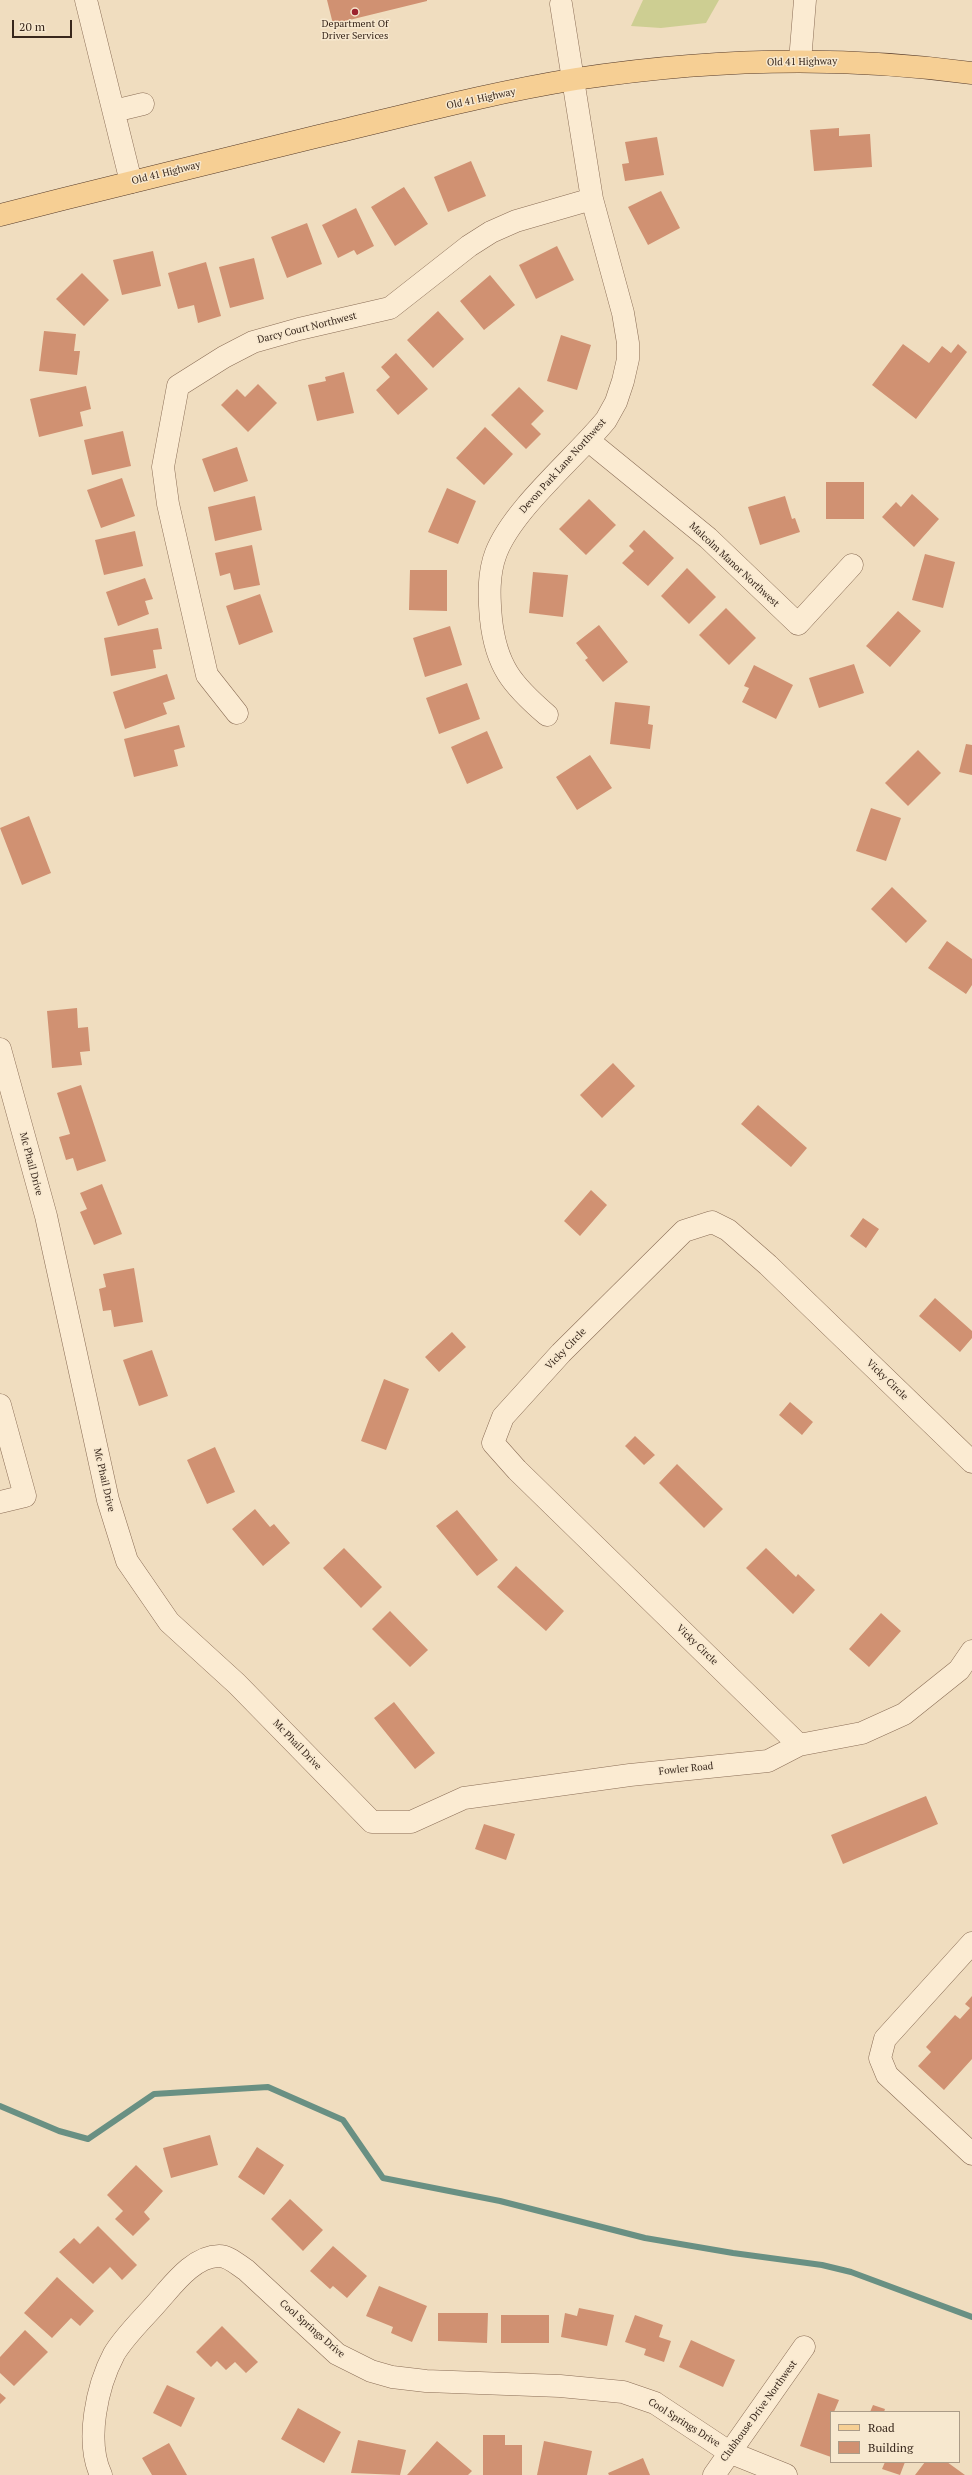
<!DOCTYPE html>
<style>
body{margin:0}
#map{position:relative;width:972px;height:2475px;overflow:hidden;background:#f0ddbf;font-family:"PT Serif",serif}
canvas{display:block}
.legend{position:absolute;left:830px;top:2411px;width:130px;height:52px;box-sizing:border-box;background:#f7e8cf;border:1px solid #ab9b87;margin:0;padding:5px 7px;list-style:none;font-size:12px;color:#38271c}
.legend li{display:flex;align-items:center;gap:8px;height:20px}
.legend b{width:20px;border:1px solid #ab9b87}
.scale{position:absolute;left:12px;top:20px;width:60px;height:18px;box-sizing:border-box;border:2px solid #38271c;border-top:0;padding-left:5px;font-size:12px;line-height:14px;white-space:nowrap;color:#38271c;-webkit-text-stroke:3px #f7e8cf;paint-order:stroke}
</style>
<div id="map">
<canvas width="972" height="2475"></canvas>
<ul class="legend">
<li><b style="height:5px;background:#f6cf94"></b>Road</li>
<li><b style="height:11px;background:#d09172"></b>Building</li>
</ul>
<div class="scale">20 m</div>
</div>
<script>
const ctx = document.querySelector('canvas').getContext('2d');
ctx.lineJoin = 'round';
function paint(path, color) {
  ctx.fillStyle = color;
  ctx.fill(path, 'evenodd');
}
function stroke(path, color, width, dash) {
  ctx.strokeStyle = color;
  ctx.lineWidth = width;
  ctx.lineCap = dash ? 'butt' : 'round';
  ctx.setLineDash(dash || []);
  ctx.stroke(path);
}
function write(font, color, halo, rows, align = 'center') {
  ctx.font = font + ' "PT Serif",serif';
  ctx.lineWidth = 3;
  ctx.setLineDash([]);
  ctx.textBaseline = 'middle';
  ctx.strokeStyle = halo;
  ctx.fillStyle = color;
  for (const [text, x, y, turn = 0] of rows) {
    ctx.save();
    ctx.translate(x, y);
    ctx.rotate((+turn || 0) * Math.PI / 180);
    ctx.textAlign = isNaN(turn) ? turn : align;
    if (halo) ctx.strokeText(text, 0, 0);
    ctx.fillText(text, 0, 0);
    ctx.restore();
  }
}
paint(new Path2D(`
 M643 0H719L706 23 661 28 631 26Z`), '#cdce92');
stroke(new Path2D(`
 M0 2106 59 2131 88 2139 154 2094 268 2087 343 2120 383 2178 500 2201 645 2238 733 2253 822 2265 851 2272 972 2317`), '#699083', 6);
paint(new Path2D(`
 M327 0H427V1L333 24Z
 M839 128V136L870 134 872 167 814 171 810 130Z
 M657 137 664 175 625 181 622 164 629 163 625 142Z
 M471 161 486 196 448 212 434 177Z
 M404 187 428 224 395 246 371 207Z
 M661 191 680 228 648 245 628 207Z
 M356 208 374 246 357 255 354 250 338 258 322 225Z
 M307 223 322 264 287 278 271 237Z
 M557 246 574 280 536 299 519 265Z
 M153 251 161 286 122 295 113 260Z
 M254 258 264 299 230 308 219 267Z
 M206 262 221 316 198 323 194 305 178 309 168 273Z
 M82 273 109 300 84 326 56 299Z
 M490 275 515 305 484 330 460 301Z
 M438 311 464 339 433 368 407 340Z
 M44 331 76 334 74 351H80L77 375 39 371Z
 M561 335 591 345 577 390 547 381Z
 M903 344 929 363 942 346 951 353 958 344 967 352 916 419 872 385Z
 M396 353 428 389 398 415 376 390 390 377 381 367Z
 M344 372 354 413 317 421 308 385 326 381 325 377Z
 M258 384 277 403 248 432 221 405 237 389 245 397Z
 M86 386 91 409 80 412 83 426 39 437 30 399Z
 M519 387 544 411 531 424 541 434 526 449 491 415Z
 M485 427 513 454 484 485 456 458Z
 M123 431 131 466 92 475 84 440Z
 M237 447 248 481 214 492 202 459Z
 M122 478 135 516 101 528 87 490Z
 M826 482H864V519H826Z
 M447 488 476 501 458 544 428 532Z
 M912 494 939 519 914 547 882 517 896 502 901 507Z
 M255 496 262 530 215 541 208 507Z
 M785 496 792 519 795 518 800 532 760 545 748 507Z
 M589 499 616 525 586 555 559 529Z
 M644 530 674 558 648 586 622 563 634 551 629 546Z
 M135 531 143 566 104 575 95 540Z
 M252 545 260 585 234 590 230 573 220 576 215 553Z
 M925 554 955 562 943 608 912 600Z
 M687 568 716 597 689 624 661 596Z
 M410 570H447V611L409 610Z
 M533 572 568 575 563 617 529 613Z
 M145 578 153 599 145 601 149 614 118 626 106 592Z
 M260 594 273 632 239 645 226 606Z
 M726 608 756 638 729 665 699 635Z
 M898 611 921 631 890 667 866 646Z
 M599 625 628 662 603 682 585 660 588 658 576 643Z
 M450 626 462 665 425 677 413 638Z
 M158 628 162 649 153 650 156 668 111 676 104 638Z
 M854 664 864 693 819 708 809 678Z
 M754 665 793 685 776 719 742 702 749 688 744 686Z
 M167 674 175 699 163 703 167 714 125 729 113 692Z
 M467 683 480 719 439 734 426 698Z
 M615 702 650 706 648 724 653 725 650 749 610 744Z
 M179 725 185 747 174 750 178 766 134 777 124 739Z
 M487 731 503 768 467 784 451 747Z
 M966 744 972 745V775L959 772Z
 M918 750 941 773 908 806 885 783Z
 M590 755 612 788 577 810 556 777Z
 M871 808 901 818 886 861 856 851Z
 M29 816 51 873 22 885 0 828Z
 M892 887 927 921 906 943 871 909Z
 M947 941 972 959V985L966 994 928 968Z
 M77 1008 78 1028 88 1027 90 1051 80 1052 82 1065 52 1068 47 1011Z
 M613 1063 635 1086 602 1118 580 1095Z
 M81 1085 106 1161 77 1171 73 1158 66 1160 59 1137 70 1134 57 1093Z
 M758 1105 807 1148 791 1167 741 1124Z
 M102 1184 122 1234 94 1245 80 1212 87 1209 80 1193Z
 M591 1190 607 1205 580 1236 564 1221Z
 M863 1218 879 1229 866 1248 850 1236Z
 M134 1268 143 1322 114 1327 111 1310 103 1311 99 1289 106 1287 103 1274Z
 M935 1298 972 1331V1338L960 1352 919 1316Z
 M452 1332 466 1347 439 1372 425 1357Z
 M152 1350 168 1396 139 1406 123 1360Z
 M384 1379 409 1389 386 1450 361 1441Z
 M790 1402 813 1422 802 1435 779 1415Z
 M635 1436 655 1455 644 1465 625 1446Z
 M215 1447 235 1492 207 1504 187 1460Z
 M677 1464 723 1509 704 1528 659 1483Z
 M255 1509 270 1527 274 1524 290 1543 263 1566 232 1529Z
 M457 1510 498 1560 477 1576 436 1526Z
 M344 1548 382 1587 361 1608 323 1568Z
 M766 1548 796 1577 798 1574 815 1590 793 1614 746 1568Z
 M516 1566 564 1611 546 1631 497 1587Z
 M390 1611 428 1650 410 1667 372 1629Z
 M881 1613 901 1631 869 1667 849 1649Z
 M394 1702 435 1753 415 1769 374 1718Z
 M926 1796 938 1824 843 1864 831 1835Z
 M484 1824 515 1834 506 1860 475 1849Z
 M972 1996V2059L944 2090 918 2066 931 2052 926 2047 955 2015 960 2019 970 2008 965 2004Z
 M210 2135 218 2165 171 2178 163 2148Z
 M257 2147 284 2165 264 2195 238 2177Z
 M136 2165 163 2191 144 2212 150 2219 133 2236 115 2219 123 2211 107 2195Z
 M290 2199 323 2230 303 2251 271 2219Z
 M98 2226 137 2265 122 2280 110 2267 93 2284 59 2252 74 2238 80 2244Z
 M333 2246 367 2276 347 2298 333 2286 330 2289 310 2271Z
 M57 2277 94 2311 80 2326 71 2318 52 2338 24 2313Z
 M379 2286 427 2306 412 2342 391 2333 393 2327 366 2316Z
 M579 2308 614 2315 607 2346 561 2337 565 2313 577 2316Z
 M438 2313H488L487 2343 438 2341Z
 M501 2315H549V2343H501Z
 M635 2315 663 2325 659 2337 671 2341 664 2362 644 2355 646 2349 625 2342Z
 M222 2326 258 2362 246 2373 235 2362 226 2370 217 2361 211 2367 196 2352Z
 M25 2330 48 2352 14 2386 0 2373V2357Z
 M691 2340 735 2360 723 2387 679 2367Z
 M167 2385 195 2398 181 2427 153 2413Z
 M0 2393 6 2398 0 2404Z
 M818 2393 839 2400 834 2412H831V2457L800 2446Z
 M873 2405 885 2409 884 2412H870Z
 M298 2408 341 2432 324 2463 281 2439Z
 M483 2435H505V2445H522V2475H483Z
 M358 2440 406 2450 400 2475 351 2473Z
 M437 2441 472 2471 468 2475H407Z
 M544 2441 592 2451 587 2475H537Z
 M169 2443 187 2475H152L142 2458Z
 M643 2458 650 2475H609L608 2473Z
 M885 2462H905L900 2475 882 2469Z
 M925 2462H947L965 2475H915Z`), '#d09172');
const minor = new Path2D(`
 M86 0 131 182
 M800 61 805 0
 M114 111 143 104
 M589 441 708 538 798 624 852 565
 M237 713 207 675 168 504 163 467 178 386 224 357 253 342 299 329 390 308 469 246 491 232 516 221 592 199
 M547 715C512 685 496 666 491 619 489 597 488 574 496 553 513 509 574 459 606 420L616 402 623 381 628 359V343L623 313 592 199 561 4
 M0 1049 46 1216 108 1500 127 1561 169 1622 237 1684 372 1822H411L464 1798 630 1775 768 1761 799 1745 862 1733 904 1714 959 1670 972 1651
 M0 1405 25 1496 0 1502
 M799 1745 517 1470 493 1443 503 1417 561 1353 684 1231 712 1222 728 1230 768 1265 972 1462
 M972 1943 885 2039 880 2058 887 2075 972 2154
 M101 2475C85 2441 97 2386 114 2354 125 2335 147 2315 161 2298 175 2282 195 2256 219 2256 229 2256 238 2265 246 2270L337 2354 371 2371 392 2377 426 2381 560 2386 623 2392 655 2403 729 2452 786 2475
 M714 2475 804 2347`);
const major = new Path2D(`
 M0 215C106 188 212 162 319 136 404 116 489 93 576 79 706 59 841 55 972 73`);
stroke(minor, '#8a6d56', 23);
stroke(major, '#573c2b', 23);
stroke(minor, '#fbebd2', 22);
stroke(major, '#f6cf94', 22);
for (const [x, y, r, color] of [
 [355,12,4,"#9c232e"]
]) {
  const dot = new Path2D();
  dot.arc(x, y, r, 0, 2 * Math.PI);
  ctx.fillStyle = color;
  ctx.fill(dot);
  stroke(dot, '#f7e8cf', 1.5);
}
write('10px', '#38271c', '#f7e8cf', [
 ["Department Of",355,24],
 ["Driver Services",355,36]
]);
write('10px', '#38271c', '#f7e8cf', [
 ["Old 41 Highway",802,62,-1],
 ["Old 41 Highway",481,99,-12],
 ["Old 41 Highway",166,173,-14],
 ["Darcy Court Northwest",307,328,-14],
 ["Devon Park Lane Northwest",563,466,-48],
 ["Malcolm Manor Northwest",734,565,43],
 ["Mc Phail Drive",31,1164,75],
 ["Vicky Circle",566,1349,-46],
 ["Vicky Circle",887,1380,44],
 ["Mc Phail Drive",104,1480,77],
 ["Vicky Circle",697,1645,44],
 ["Mc Phail Drive",297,1745,46],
 ["Fowler Road",686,1769,-6],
 ["Cool Springs Drive",312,2329,41],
 ["Clubhouse Drive Northwest",759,2411,-54],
 ["Cool Springs Drive",684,2423,32]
]);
</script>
